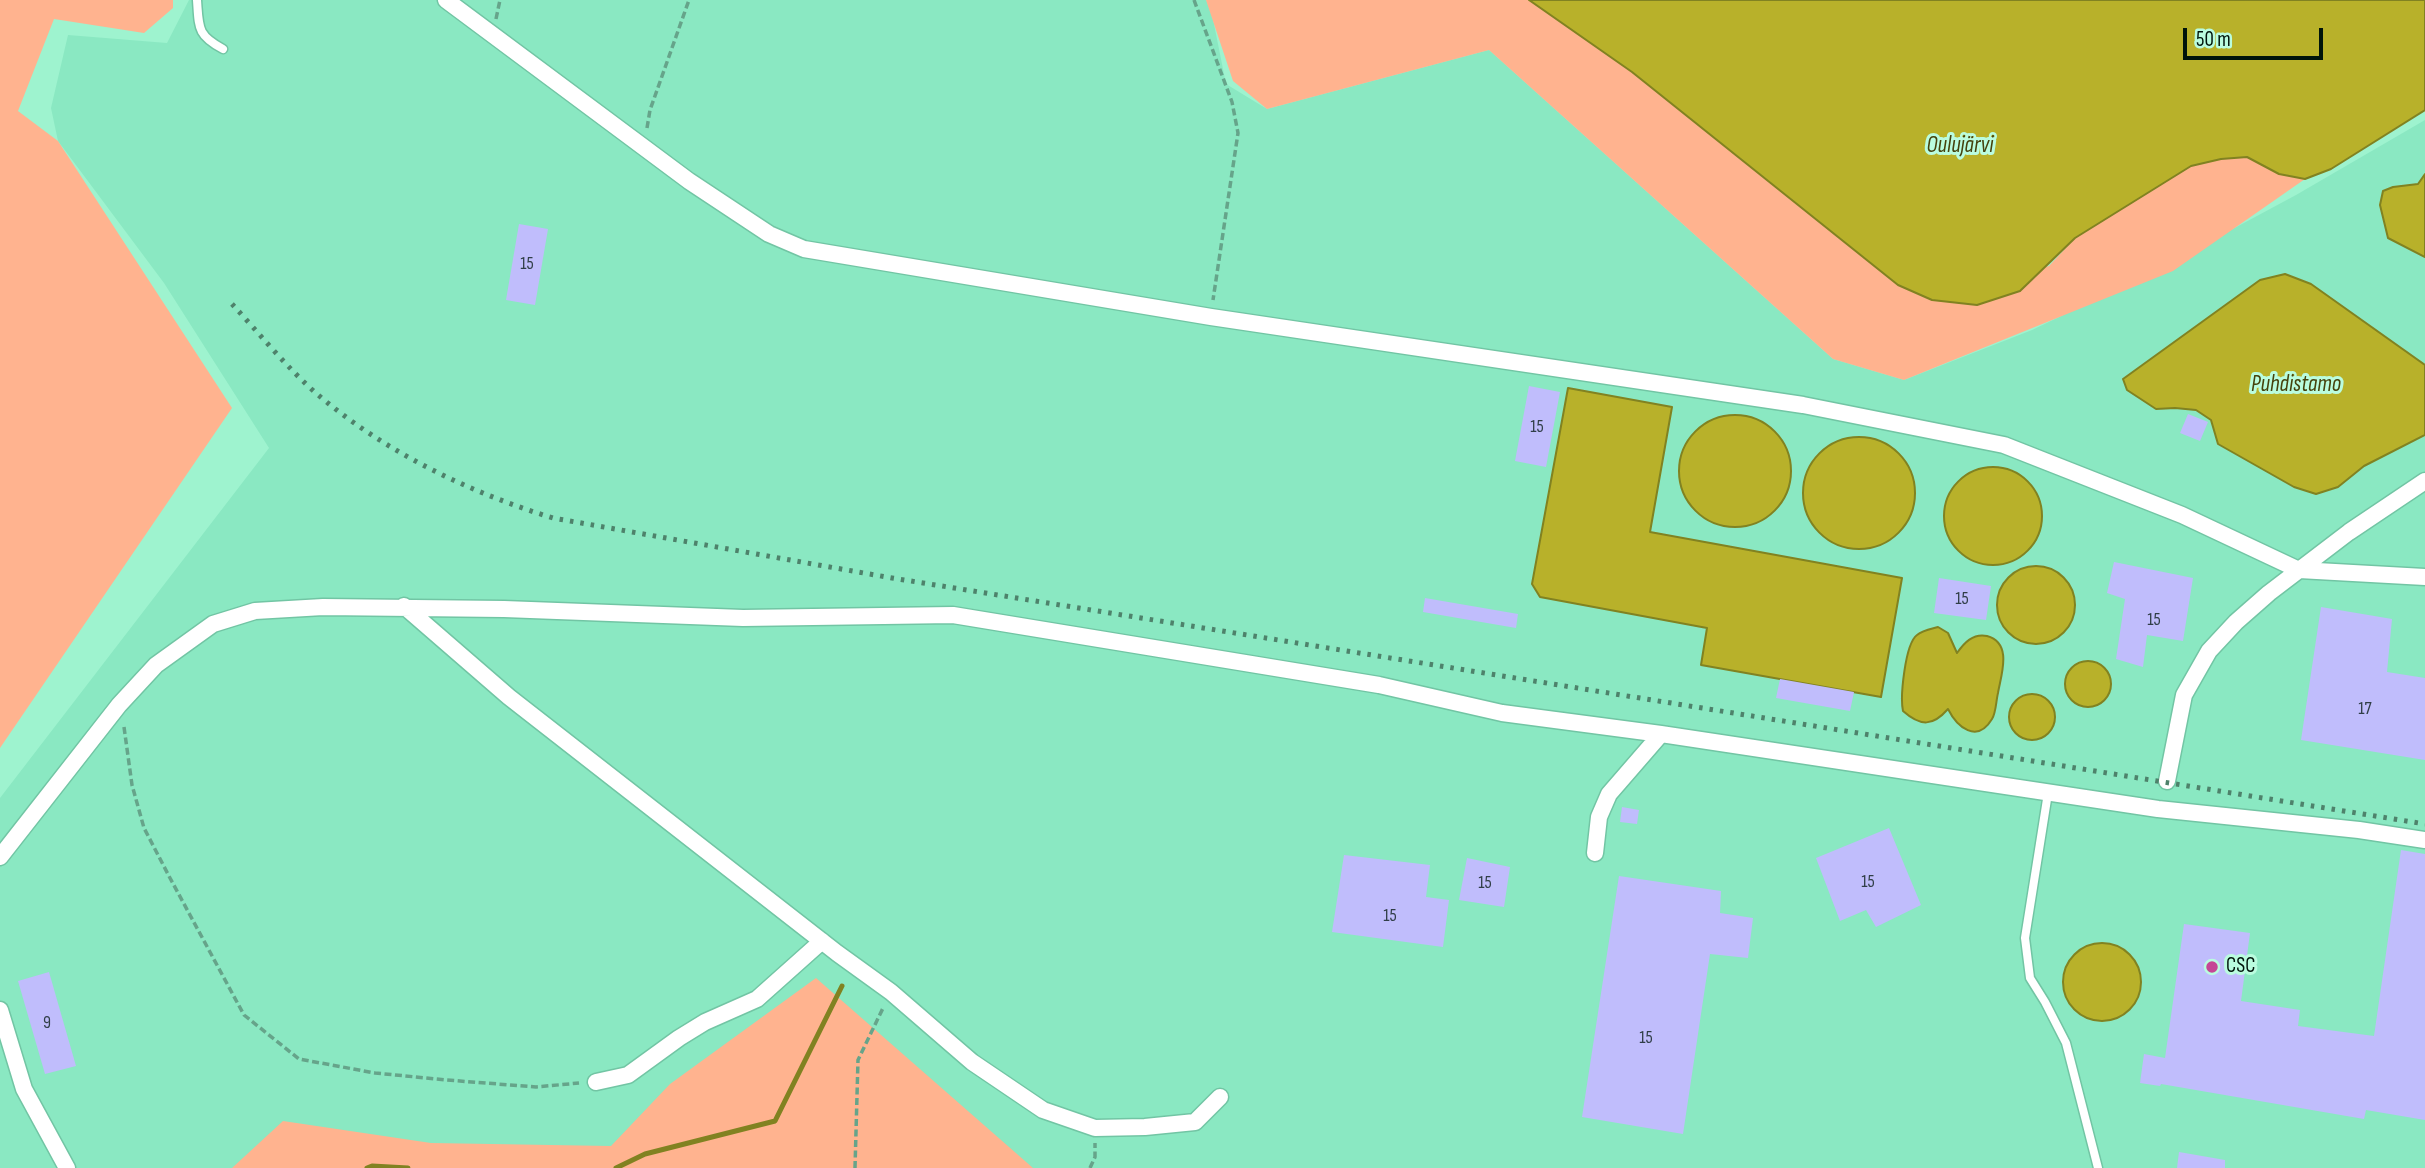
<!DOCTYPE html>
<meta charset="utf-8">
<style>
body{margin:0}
#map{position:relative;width:2425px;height:1168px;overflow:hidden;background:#9ef3cf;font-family:"Sofia Sans Condensed",sans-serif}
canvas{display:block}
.scale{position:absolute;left:2183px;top:28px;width:140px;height:32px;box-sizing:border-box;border:4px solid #00140b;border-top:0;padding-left:9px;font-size:21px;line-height:24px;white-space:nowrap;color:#00140b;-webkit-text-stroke:5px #bafcdf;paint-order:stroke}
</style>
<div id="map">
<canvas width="2425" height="1168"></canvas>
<div class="scale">50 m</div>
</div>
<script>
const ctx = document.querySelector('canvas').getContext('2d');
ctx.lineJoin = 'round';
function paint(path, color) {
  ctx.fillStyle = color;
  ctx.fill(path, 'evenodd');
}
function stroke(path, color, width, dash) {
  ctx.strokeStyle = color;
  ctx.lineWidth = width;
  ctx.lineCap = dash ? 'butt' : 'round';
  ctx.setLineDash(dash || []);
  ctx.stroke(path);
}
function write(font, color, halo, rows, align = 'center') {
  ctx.font = font + ' "Sofia Sans Condensed",sans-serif';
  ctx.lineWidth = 6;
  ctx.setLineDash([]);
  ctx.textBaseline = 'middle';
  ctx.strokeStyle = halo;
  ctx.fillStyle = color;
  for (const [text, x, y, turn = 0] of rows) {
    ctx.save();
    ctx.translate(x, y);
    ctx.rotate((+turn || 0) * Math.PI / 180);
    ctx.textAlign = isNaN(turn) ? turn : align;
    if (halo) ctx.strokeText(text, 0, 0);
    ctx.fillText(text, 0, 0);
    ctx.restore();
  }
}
paint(new Path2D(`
 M189 0H1206L1211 9 1226 84 1267 109 1489 50 1833 359 1904 380 2032 330 2147 275 2296 195 2425 120V1168H0V798L269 448 164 283 58 141 51 108 68 35 167 43Z`), '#8ae8c2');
paint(new Path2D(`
 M0 0H173V8L144 33 54 19 18 111 58 141 232 408 0 748Z
 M1206 0H1529L1632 72 1898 285 1932 300 2049 266 2075 238 2191 166 2221 159 2247 157 2279 174 2305 179 2173 271 1904 380 1833 359 1489 50 1267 109 1233 81Z
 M816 978 1033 1168H232L283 1121 431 1143 611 1146 670 1084Z`), '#ffb38f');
const water = new Path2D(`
 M1529 0H2425V110L2331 169 2305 179 2279 174 2247 157 2221 159 2191 166 2075 238 2020 291 1977 305 1932 300 1898 285 1632 72Z
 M2425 174V257L2388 238 2380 205 2383 191 2393 187 2418 184Z
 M2285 274 2311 284 2425 365V435L2364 466 2338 487 2316 494 2294 487 2218 444 2211 420 2196 410 2175 408 2156 409 2127 390 2123 379 2260 280Z
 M1568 388 1672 407 1650 532 1902 578 1881 697 1701 665 1707 628 1540 597 1532 584Z
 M1679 471a56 56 0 1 1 112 0a56 56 0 1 1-112 0Z
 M1803 493a56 56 0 1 1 112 0a56 56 0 1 1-112 0Z
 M1944 516a49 49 0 1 1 98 0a49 49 0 1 1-98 0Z
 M1997 605a39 39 0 1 1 78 0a39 39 0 1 1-78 0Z
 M1938 627 1948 633 1957 653C1964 643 1973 633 1987 636 2013 643 2001 675 1998 693 1996 701 1996 713 1992 719 1977 744 1957 727 1948 709 1933 726 1921 727 1903 711 1900 697 1905 644 1917 635 1923 630 1931 629 1938 627Z
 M2065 684a23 23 0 1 1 46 0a23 23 0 1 1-46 0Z
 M2009 717a23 23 0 1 1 46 0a23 23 0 1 1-46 0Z
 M2063 982a39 39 0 1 1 78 0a39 39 0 1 1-78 0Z`);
paint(water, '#b8b12a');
stroke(water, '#818221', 2);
stroke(new Path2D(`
 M367 1168 372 1166 408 1168
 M616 1168 645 1154 775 1121 842 986`), '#818221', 5);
paint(new Path2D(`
 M519 224 548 229 535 305 506 300Z
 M1529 386 1560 392 1546 467 1515 461Z
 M2188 414 2208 422 2200 441 2180 433Z
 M2114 562 2193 578 2183 641 2147 635 2143 667 2116 659 2125 599 2107 593Z
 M1939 578 1991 586 1986 620 1934 613Z
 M1425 598 1518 614 1516 628 1423 612Z
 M2321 607 2392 619 2387 672 2425 678V760L2301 740Z
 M1780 679 1854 692 1850 711 1776 698Z
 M1622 807 1639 810 1637 824 1620 822Z
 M1889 828 1921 905 1876 927 1866 910 1840 921 1816 858Z
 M2401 850 2425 854V1120L2366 1110 2364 1119 2161 1084 2160 1086 2140 1083 2144 1054 2165 1058 2184 924 2250 933 2241 1001 2300 1010 2298 1026 2374 1036Z
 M1344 855 1430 865 1426 897 1449 900 1443 947 1332 932Z
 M1467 858 1510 867 1504 907 1459 900Z
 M1619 876 1721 891 1720 913 1753 918 1748 958 1710 954 1683 1134 1582 1117Z
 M49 972 76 1066 45 1074 18 981Z
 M2179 1152 2225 1160V1168H2177Z`), '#c0bdfc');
const service = new Path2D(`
 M197 0C199 28 197 35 223 49
 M2048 793 2025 938 2030 978 2045 1002 2066 1043 2098 1168`);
const minor = new Path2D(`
 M446 0 689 181 769 234 804 249 1211 317 1803 405 2004 445 2182 515 2299 570 2425 577
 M404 606 509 697 837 953 891 992 972 1062 1043 1110 1095 1128 1145 1127 1195 1122 1220 1097
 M2167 781 2184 695 2209 651 2236 622 2269 593 2349 532 2425 481
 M1595 853 1599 817 1609 794 1661 734
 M0 857 119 705 156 665 213 624 255 611 323 607 504 609 743 618 953 615 1379 685 1502 713 1661 734 2158 809 2359 830 2425 840
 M0 1010 24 1089 67 1168
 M596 1082 628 1075 679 1038 705 1022 757 999 822 941`);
stroke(service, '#72c5a4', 11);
stroke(minor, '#72c5a4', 19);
stroke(new Path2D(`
 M1194 0 1232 102 1238 133 1213 300
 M496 19 500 0
 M647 128 650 110 689 0
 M124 727 132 785 144 828 170 878 244 1015 299 1059 375 1073 447 1080 536 1087 579 1083
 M855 1168 858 1060 884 1006
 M1090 1168 1095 1157V1143`), '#66a48a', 3.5, [7, 3.5]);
stroke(service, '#fff', 8);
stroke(minor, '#fff', 16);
stroke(new Path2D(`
 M232 304C258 332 288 369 317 394 385 452 468 492 553 518L892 578 2425 824`), '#4e826b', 5, [3.5, 7]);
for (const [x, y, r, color] of [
 [2212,967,7,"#c54795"]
]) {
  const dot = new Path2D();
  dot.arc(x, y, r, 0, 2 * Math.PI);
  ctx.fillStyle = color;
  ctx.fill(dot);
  stroke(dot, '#bafcdf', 2.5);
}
write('18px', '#303e47', null, [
 ["15",527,264],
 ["15",1537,427],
 ["15",1962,599],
 ["15",2154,620],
 ["17",2365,709],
 ["15",1868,882],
 ["15",1485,883],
 ["15",1390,916],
 ["9",47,1023],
 ["15",1646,1038]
]);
write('21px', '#00140b', '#bafcdf', [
 ["CSC",2226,967]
], 'left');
write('italic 23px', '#45420d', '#bafcdf', [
 ["Oulujärvi",1960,146],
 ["Puhdistamo",2296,385]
]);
</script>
